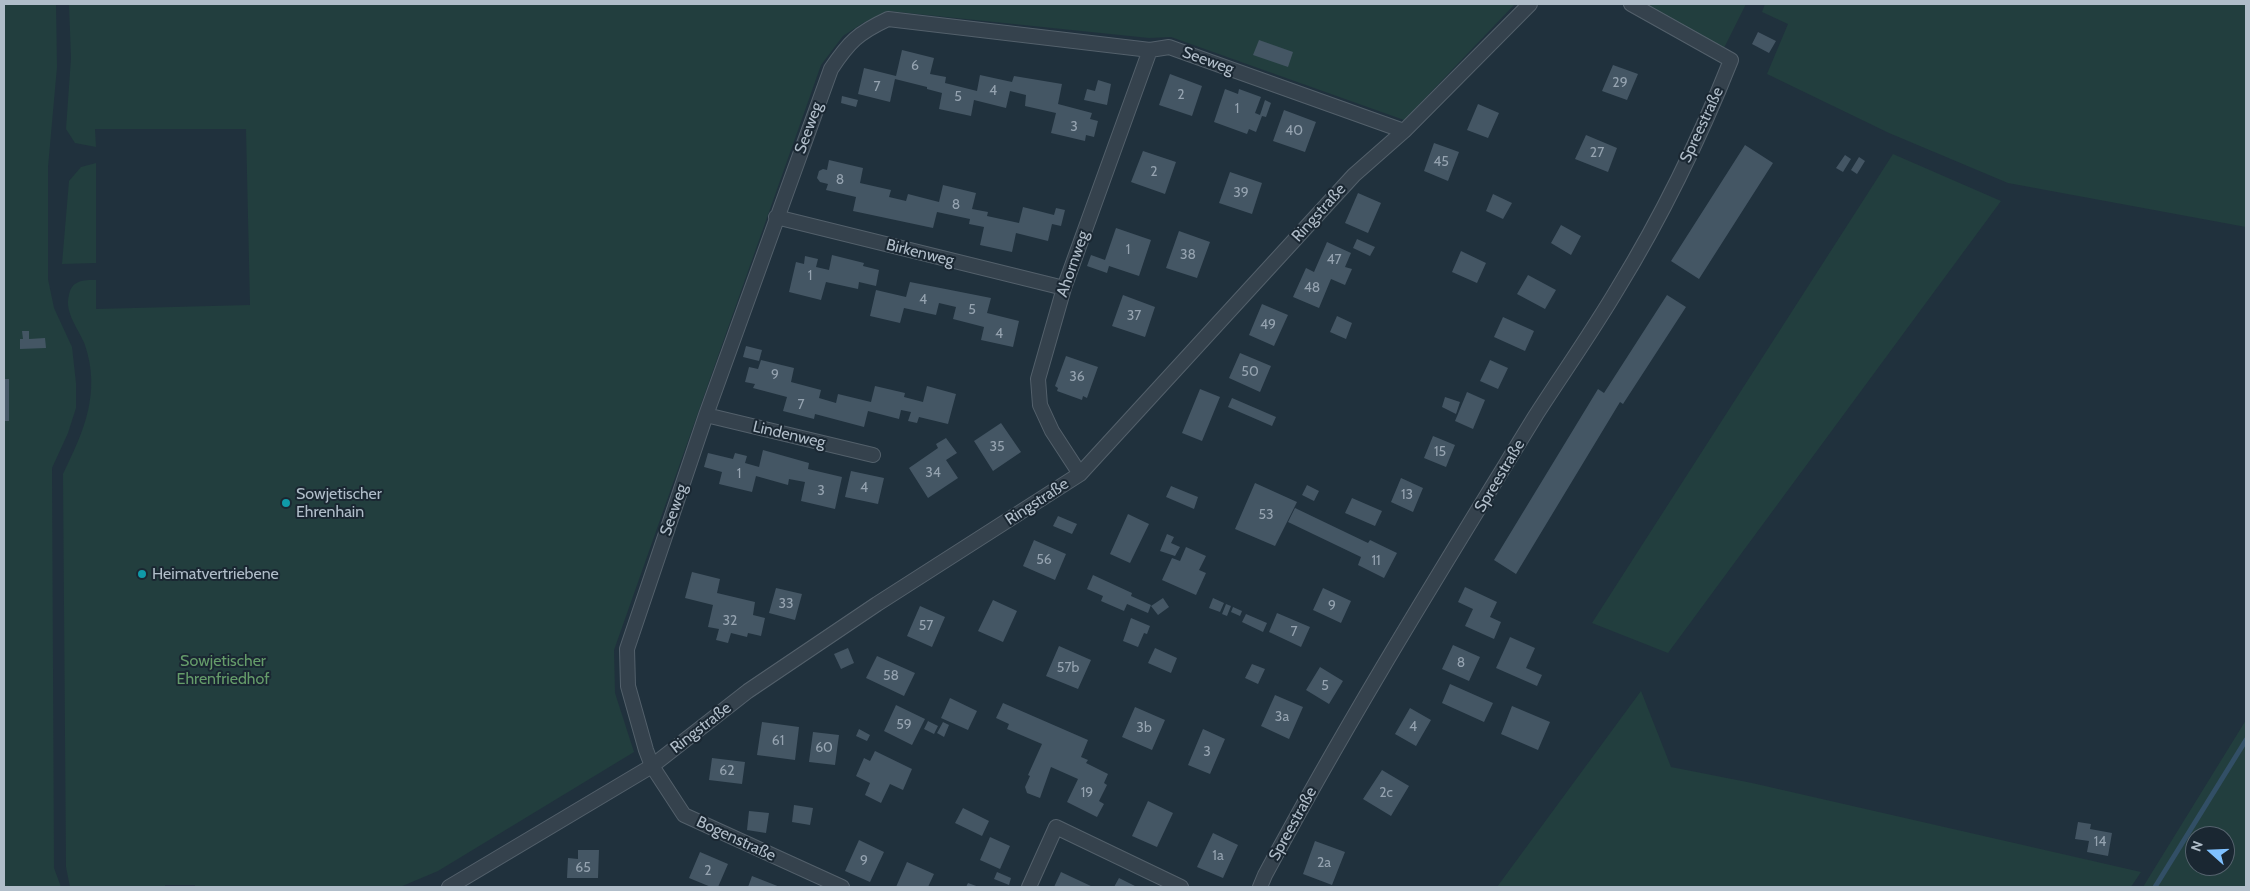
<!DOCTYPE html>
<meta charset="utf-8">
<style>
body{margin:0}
#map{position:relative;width:2250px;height:891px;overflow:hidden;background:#20313d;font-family:Cabin,sans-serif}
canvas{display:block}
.frame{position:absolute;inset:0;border:5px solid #b0bdc9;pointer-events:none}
.north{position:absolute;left:2185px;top:826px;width:50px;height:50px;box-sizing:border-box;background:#1a2732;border:1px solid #56636e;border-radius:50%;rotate:290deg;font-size:14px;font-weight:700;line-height:20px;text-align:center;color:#b0bdc9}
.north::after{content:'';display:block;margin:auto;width:18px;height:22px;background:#7fc1ff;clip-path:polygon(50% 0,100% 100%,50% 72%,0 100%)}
</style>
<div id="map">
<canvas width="2250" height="891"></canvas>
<div class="frame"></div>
<div class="north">N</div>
</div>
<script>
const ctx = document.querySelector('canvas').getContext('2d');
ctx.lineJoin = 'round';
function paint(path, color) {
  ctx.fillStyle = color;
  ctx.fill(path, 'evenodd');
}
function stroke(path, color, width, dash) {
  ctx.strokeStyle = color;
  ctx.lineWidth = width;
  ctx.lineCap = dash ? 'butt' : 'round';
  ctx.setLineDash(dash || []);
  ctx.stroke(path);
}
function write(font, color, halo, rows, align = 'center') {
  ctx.font = font + ' Cabin,sans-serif';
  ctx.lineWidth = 4;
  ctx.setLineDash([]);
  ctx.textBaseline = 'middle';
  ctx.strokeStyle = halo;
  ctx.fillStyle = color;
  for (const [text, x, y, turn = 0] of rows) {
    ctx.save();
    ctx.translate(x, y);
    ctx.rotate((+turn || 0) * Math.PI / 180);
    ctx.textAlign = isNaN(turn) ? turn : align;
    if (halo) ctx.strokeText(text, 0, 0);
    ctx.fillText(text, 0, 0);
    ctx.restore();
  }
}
paint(new Path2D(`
 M4 4H56L57 67 48 167V279L54 308 72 347 76 383V408L68 433 52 468 54 868 61 887H4Z
 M69 4H1515L1404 120 1171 37 1149 38 888 11 863 23 843 36 821 65 614 650 615 693 634 752 438 871 400 887H195V885H165V887H70L66 867 63 474C84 431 101 393 85 345 79 329 64 313 69 295 72 280 83 280 96 280V309L250 305 246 129H95L96 147 75 143 66 129 71 58Z
 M1644 4H1746L1724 48Z
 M1765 4H2246V227L2008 183 1889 133 1767 74 1788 24 1762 12Z
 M1893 154 2001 201 1668 653 1592 623Z
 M96 163V263L62 264 69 181 81 167Z
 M1641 691 1671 767 1752 783 2141 872 2131 887H1497Z
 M2246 720V887H2143ZM2195 836H2225V866H2195Z`), '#223e3e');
stroke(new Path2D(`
 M2155 887 2246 740`), '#324f66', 5);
paint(new Path2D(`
 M1758 32 1776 41 1769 53 1752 44Z
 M1259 40 1293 52 1288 67 1253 55Z
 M902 50 934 58 930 74 946 77 945 83 977 91 980 75 1012 82 1014 76 1062 84 1058 104 1092 113 1090 119 1098 121 1094 137 1086 135 1085 141 1051 133 1056 113 1025 106 1026 95 1010 91 1006 108 974 100 971 116 939 109 942 93 927 89V87L895 79 890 102 858 94 864 68 896 76Z
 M1613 65 1638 74 1627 100 1602 91Z
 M1170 74 1202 86 1192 116 1159 105Z
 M1098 80 1111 84 1107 105 1084 100 1087 89 1095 91Z
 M1225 89 1238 94 1239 89 1261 97 1255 113 1260 115 1265 100 1271 103 1266 117 1262 116 1256 132 1249 129 1247 134 1214 122Z
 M842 96 858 100 856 107 841 103Z
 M1478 104 1499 113 1488 138 1467 130Z
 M1284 110 1316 122 1305 152 1273 141Z
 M1586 135 1617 148 1608 172 1575 159Z
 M1434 143 1459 152 1448 181 1424 171Z
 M1745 145 1773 163 1699 279 1671 261Z
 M1143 151 1176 162 1165 194 1131 182Z
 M1845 155 1851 159 1843 172 1836 168Z
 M1859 157 1865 161 1857 174 1851 170Z
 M829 160 863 168 860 183 891 190 889 197 906 201 908 194 939 202 943 185 976 193 972 209 988 212 987 216 1019 223 1023 207 1054 215 1056 208 1065 210 1061 226 1052 224 1048 241 1016 233 1012 252 980 245 984 227 969 224 970 219 937 212 933 228 853 211 856 197 826 190 828 184 820 182 817 178 819 171 823 169 827 170Z
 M1230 172 1262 183 1252 214 1219 203Z
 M1358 193 1381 203 1368 233 1345 223Z
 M1493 194 1512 203 1503 219 1486 211Z
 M1561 225 1581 236 1571 255 1551 243Z
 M1116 228 1151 240 1139 276 1109 266 1107 273 1087 266 1091 255 1105 260Z
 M1179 231 1210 242 1197 278 1166 268Z
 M1357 239 1375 247 1370 256 1353 248Z
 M1327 242 1351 253 1345 267 1352 269 1345 285 1331 279 1319 308 1293 297 1306 268 1314 272Z
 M1461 251 1486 263 1477 283 1452 272Z
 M832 255 864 263 863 266 879 270 876 286 859 282 858 289 826 282 821 300 789 292 796 262 804 264 805 256 818 259 816 267 829 270Z
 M1528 275 1556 290 1545 309 1517 294Z
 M910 282 991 298 987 313 1019 321 1013 347 981 340 984 327 953 319 956 307 939 303 936 315 904 308 900 323 870 316 876 290 906 297Z
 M1123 295 1155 307 1145 337 1112 326Z
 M1667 295 1686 307 1623 404 1620 402 1516 574 1494 560 1598 389 1604 393Z
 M1262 304 1288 315 1274 346 1249 335Z
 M1337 316 1352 323 1346 339 1330 332Z
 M1503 317 1534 331 1525 351 1494 337Z
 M22 331H29V339L45 338 46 348 20 349V339H23Z
 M746 346 762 350 759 361 743 357Z
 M1240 353 1271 366 1260 392 1229 378Z
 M1066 356 1098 367 1087 398 1083 396 1082 400 1057 391 1058 388 1055 386Z
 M761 360 794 368 791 382 821 390 819 398 836 403 838 394 871 402 875 386 905 393 904 397 923 402 927 386 956 394 948 424 919 417 917 423 908 421 911 412 901 410 899 419 868 411 864 427 815 414 814 419 783 411 787 397 753 388 755 384 745 382 749 367 758 369Z
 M1490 360 1508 368 1498 389 1480 381Z
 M4 379H9V421H4Z
 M1200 389 1220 397 1202 441 1182 433Z
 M1467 392 1485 400 1473 429 1455 421Z
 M1445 397 1460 402 1456 414 1442 407Z
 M1232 398 1276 417 1272 426 1228 407Z
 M1001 423 1021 452 993 471 974 441Z
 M1433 436 1455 445 1446 467 1424 458Z
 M946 438 957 453 946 460 958 478 928 498 909 468 938 448 936 444Z
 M763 450 809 463 808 469 842 477 835 509 801 501 805 482 789 479 788 485 756 476 752 492 719 484 722 472 704 467 708 453 733 459 735 453 747 456 745 463 759 467Z
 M851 471 884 478 878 504 845 497Z
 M1401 478 1423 488 1413 512 1391 502Z
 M1255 483 1297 502 1275 546 1235 529Z
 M1307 485 1319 491 1314 501 1302 495Z
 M1171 486 1198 497 1194 509 1166 497Z
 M1352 498 1382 511 1375 526 1345 513Z
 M1295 508 1368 543 1370 540 1397 553 1384 578 1358 565 1361 557 1288 522Z
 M1128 514 1149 524 1130 563 1110 554Z
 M1058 516 1077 524 1072 534 1053 526Z
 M1167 534 1174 537 1171 543 1180 547 1175 556 1160 551Z
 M1034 540 1066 554 1055 580 1023 566Z
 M1186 547 1206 556 1199 570 1206 573 1196 595 1162 580 1172 558 1180 561Z
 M692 572 720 579 717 593 755 602 753 615 765 618 761 636 748 633 747 637 731 633 728 643 716 640 719 629 708 627 713 605 685 598Z
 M1093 575 1132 593 1131 596 1151 605 1148 613 1127 604 1124 611 1101 601 1103 596 1087 589Z
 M1465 587 1497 602 1490 617 1501 622 1494 639 1465 626 1473 609 1458 602Z
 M776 588 802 594 795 620 769 613Z
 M1323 588 1351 601 1341 623 1313 610Z
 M1163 598 1169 607 1158 615 1151 606Z
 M1213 598 1224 603 1220 612 1209 608Z
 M993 600 1017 611 1003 642 978 631Z
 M1226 604 1231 606 1227 616 1222 614Z
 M920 606 945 617 932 647 907 636Z
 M1233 607 1242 611 1240 616 1231 612Z
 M1277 613 1310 627 1301 647 1269 632Z
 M1246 614 1267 623 1263 632 1242 622Z
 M1131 618 1150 626 1147 634 1144 633 1138 647 1123 641Z
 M1510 637 1535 648 1526 668 1542 675 1537 686 1496 668Z
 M1453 645 1480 657 1469 681 1442 669Z
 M1059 646 1091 660 1078 689 1046 676Z
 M848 648 854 663 841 669 834 654Z
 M1155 648 1177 658 1171 673 1148 663Z
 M877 656 915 673 904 696 866 678Z
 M1252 664 1265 669 1258 684 1245 678Z
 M1320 667 1343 681 1329 704 1306 690Z
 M1450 684 1493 703 1484 722 1442 703Z
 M1275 695 1303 707 1289 739 1261 726Z
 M950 698 977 711 968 730 941 718Z
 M1003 703 1088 740 1081 757 1088 760 1086 763 1108 774 1104 783 1107 785 1099 801 1104 804 1097 817 1067 802 1078 779 1051 767 1040 798 1027 793 1025 787 1030 776 1028 775 1042 744 1007 729 1009 724 996 718Z
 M896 705 925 719 912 745 884 731Z
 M1512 706 1550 722 1538 750 1501 734Z
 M1135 707 1165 720 1152 750 1122 737Z
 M1410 708 1431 720 1416 746 1395 734Z
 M928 721 938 726 934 734 924 729Z
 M762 722 799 727 795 760 757 755Z
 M943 722 949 725 944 737 937 733Z
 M859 729 870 735 867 741 856 736Z
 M1203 729 1225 739 1210 774 1188 765Z
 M813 732 839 735 835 765 809 762Z
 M875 751 912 769 903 790 890 784 881 803 865 795 870 783 856 776 864 758 870 761Z
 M712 758 745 762 742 784 709 780Z
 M1382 770 1409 786 1391 816 1363 799Z
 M1148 801 1173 813 1157 847 1132 836Z
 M794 805 813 808 810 825 792 822Z
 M963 808 989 821 982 836 955 823Z
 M749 811 769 813 766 833 747 830Z
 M2078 822 2091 824 2090 829 2112 833 2108 856 2087 852 2089 841 2075 839Z
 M1213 833 1238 845 1223 878 1197 867Z
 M990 837 1010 846 1000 869 980 860Z
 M859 840 884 852 870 882 845 871Z
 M1315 841 1345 852 1332 885 1303 874Z
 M578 850H599L598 878H567L568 858 578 859Z
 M700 852 728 864 718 887H711L689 878Z
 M907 862 934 874 928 887H896Z
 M997 872 1011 878 1009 885 994 879Z
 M1061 872 1093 887H1054Z
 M752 876 780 887H748Z
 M1119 878 1137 887H1114Z
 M968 883 979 887H966Z`), '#445664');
const street = new Path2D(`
 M776 217 1064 288
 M706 415 873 455
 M1080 474 1052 431 1040 405 1038 379 1064 288 1150 50
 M449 887 652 766 748 691 877 604 1080 474 1354 175 1404 131 1530 4
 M842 887 684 815 652 766 646 750 628 686 627 649 706 415 831 69C849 42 858 33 888 19L1150 50 1169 47 1404 131
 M1029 887 1056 827 1181 887
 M1260 887 1265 875C1349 718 1443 567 1536 415 1563 373 1592 332 1618 288 1662 216 1700 138 1731 60L1631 4`);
stroke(street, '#53606b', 16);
stroke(street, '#35424d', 14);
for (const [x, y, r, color] of [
 [286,503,5,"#0f9aa8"],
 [142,574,5,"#0f9aa8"]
]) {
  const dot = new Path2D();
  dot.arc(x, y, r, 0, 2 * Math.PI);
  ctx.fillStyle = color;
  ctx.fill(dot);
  stroke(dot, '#1a2732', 2);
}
write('14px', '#95a3b0', null, [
 ["6",915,66],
 ["29",1620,83],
 ["7",877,87],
 ["4",993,91],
 ["2",1181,95],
 ["5",958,97],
 ["1",1237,109],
 ["3",1074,127],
 ["40",1294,131],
 ["27",1597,153],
 ["45",1441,162],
 ["2",1154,172],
 ["8",840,180],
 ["39",1241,193],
 ["8",956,205],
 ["1",1128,250],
 ["38",1188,255],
 ["47",1334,260],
 ["1",810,276],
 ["48",1312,288],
 ["4",923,300],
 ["5",972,310],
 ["37",1134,316],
 ["49",1268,325],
 ["4",999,334],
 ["50",1250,372],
 ["9",775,375],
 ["36",1077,377],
 ["7",801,405],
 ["35",997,447],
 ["15",1440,452],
 ["34",933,473],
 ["1",739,474],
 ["4",864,488],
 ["3",821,491],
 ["13",1407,495],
 ["53",1266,515],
 ["56",1044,560],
 ["11",1376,561],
 ["33",786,604],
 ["9",1332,606],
 ["32",730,621],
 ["57",926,626],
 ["7",1294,632],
 ["8",1461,663],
 ["57b",1068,668],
 ["58",891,676],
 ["5",1325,686],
 ["3a",1282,717],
 ["59",904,725],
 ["4",1413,727],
 ["3b",1144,728],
 ["61",778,741],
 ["60",824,748],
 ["3",1207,752],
 ["62",727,771],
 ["19",1087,793],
 ["2c",1386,793],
 ["14",2100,842],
 ["1a",1218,856],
 ["9",864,861],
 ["2a",1324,863],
 ["65",583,868],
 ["2",708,871]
]);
write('16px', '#b0bdc9', '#1a2732', [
 ["Seeweg",1208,61,20],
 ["Spreestraße",1702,125,-65],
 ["Seeweg",809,128,-70],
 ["Ringstraße",1319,213,-48],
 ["Birkenweg",920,253,14],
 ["Ahornweg",1073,264,-71],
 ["Lindenweg",789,435,13],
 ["Spreestraße",1500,476,-59],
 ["Ringstraße",1037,502,-33],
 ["Seeweg",674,510,-71],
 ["Ringstraße",701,728,-38],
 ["Spreestraße",1293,824,-61],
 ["Bogenstraße",736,839,25]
]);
write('16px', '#b0bdc9', '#1a2732', [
 ["Sowjetischer",296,494],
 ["Ehrenhain",296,512],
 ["Heimatvertriebene",152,574]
], 'left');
write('16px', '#659c6a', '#1a2732', [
 ["Sowjetischer",223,661],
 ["Ehrenfriedhof",223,679]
]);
</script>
